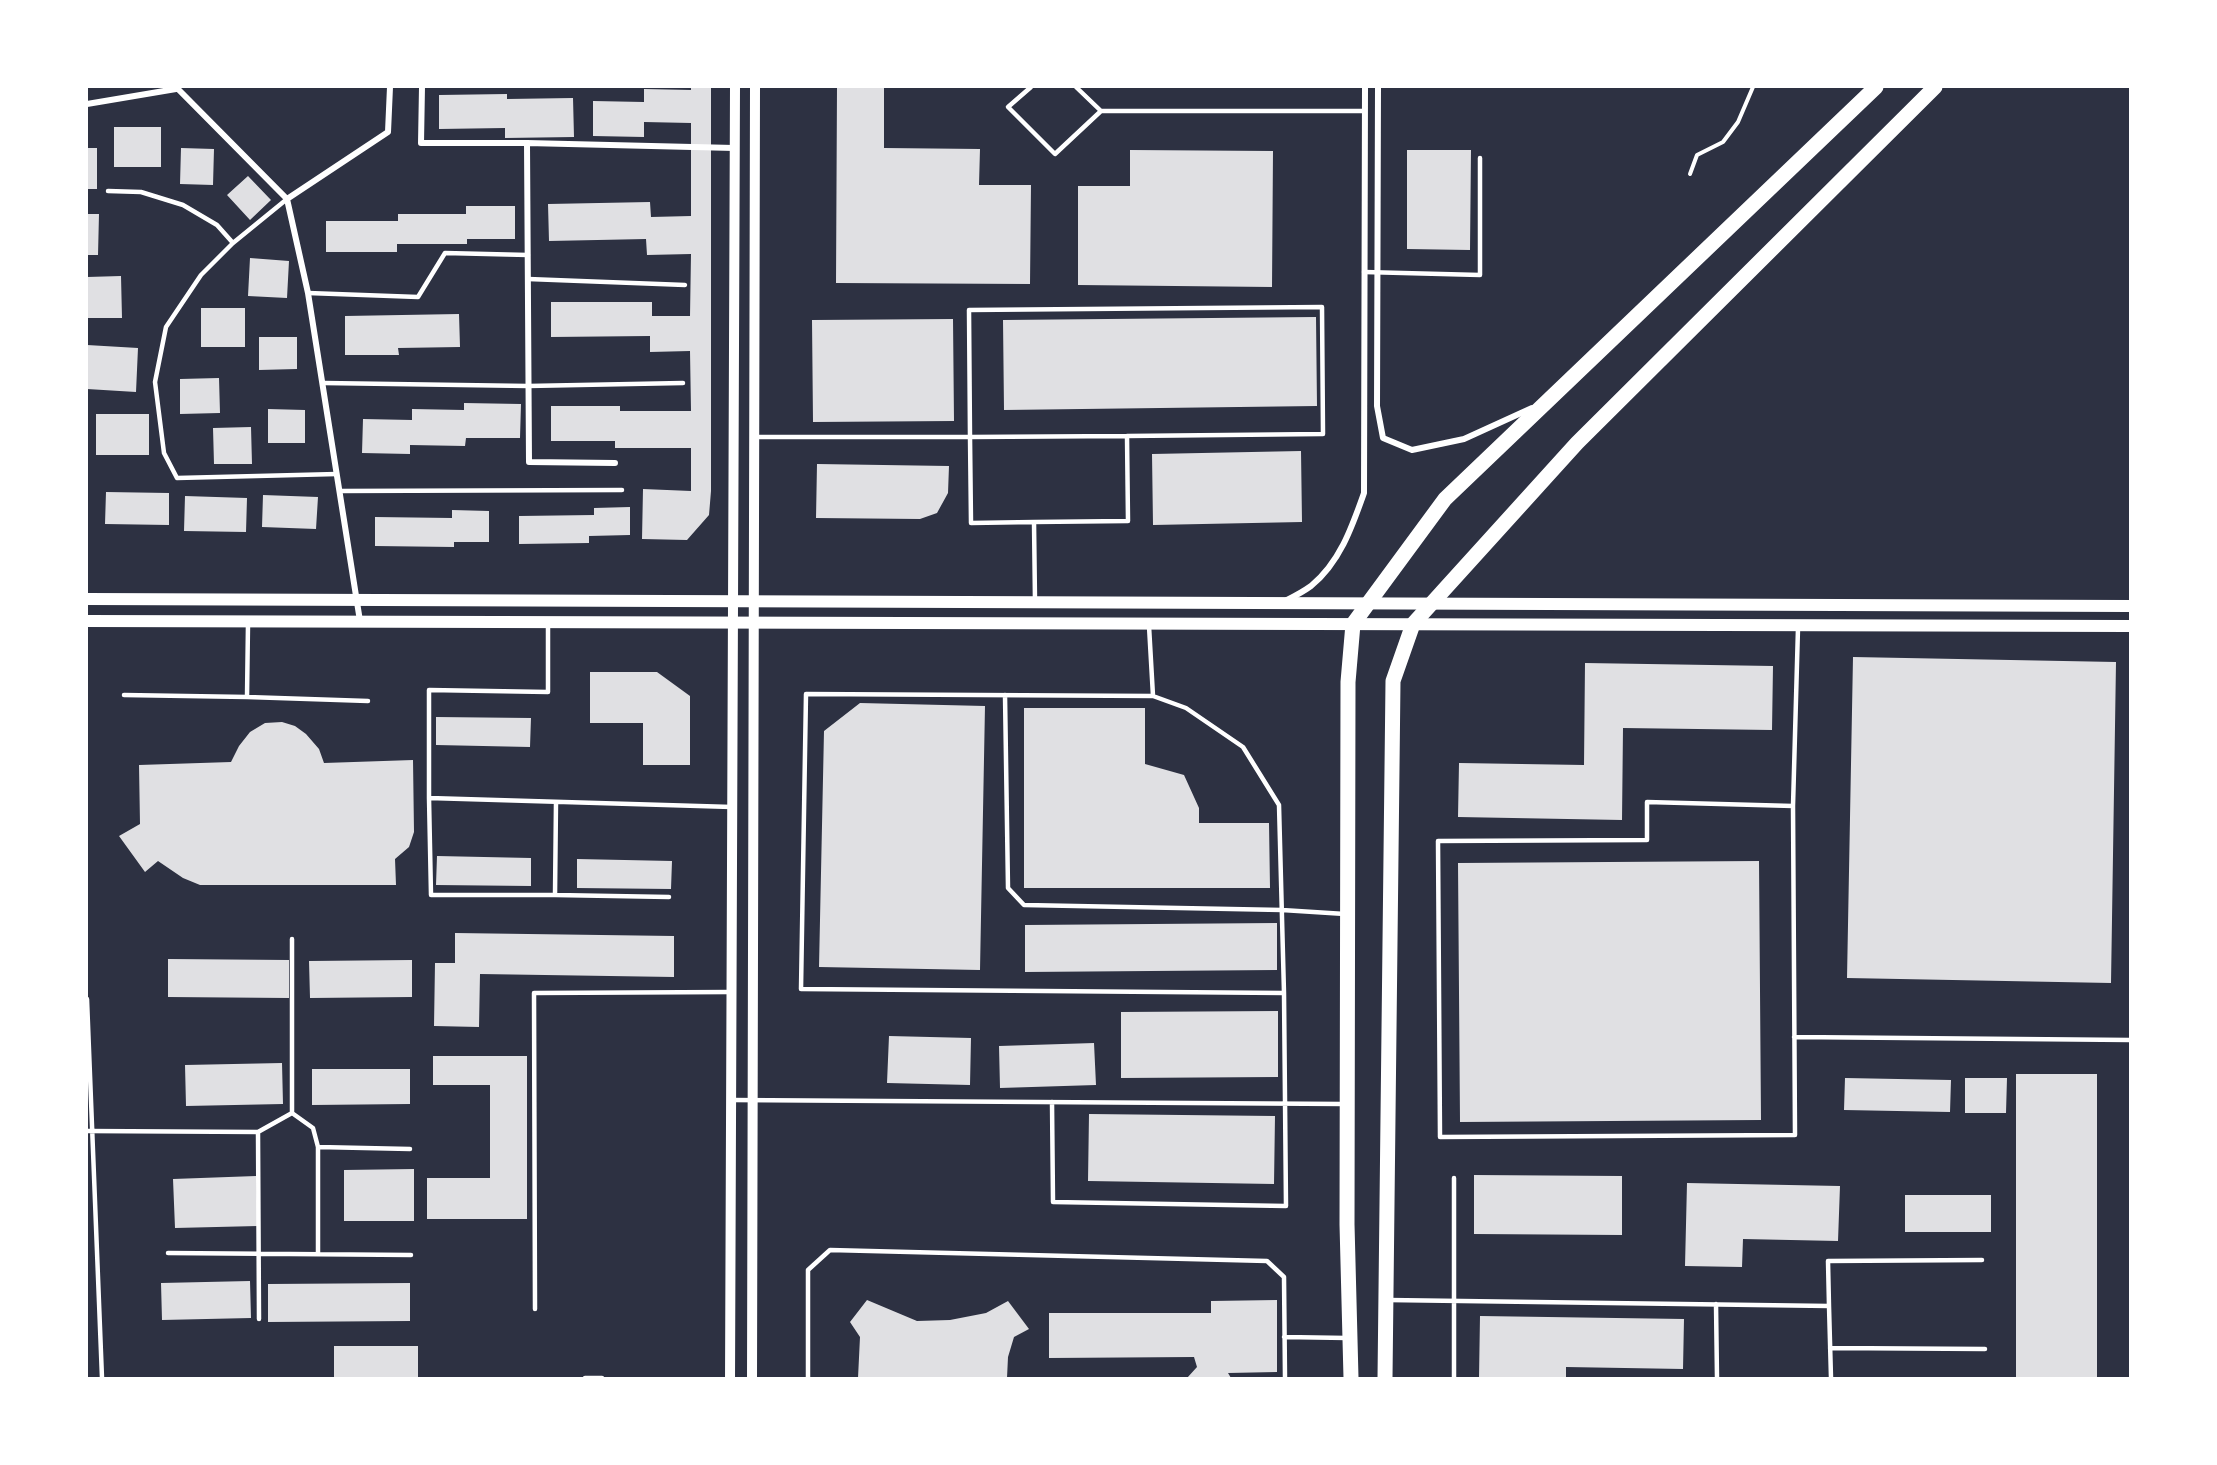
<!DOCTYPE html>
<style>
body{margin:0}
#map{position:relative;width:2217px;height:1465px;overflow:hidden;background:#2d3142;font-family:Ubuntu,sans-serif}
canvas{display:block}
.frame{position:absolute;inset:0;border:88px solid #fff;pointer-events:none}
</style>
<div id="map">
<canvas width="2217" height="1465"></canvas>
<div class="frame"></div>
</div>
<script>
const ctx = document.querySelector('canvas').getContext('2d');
ctx.lineJoin = 'round';
function paint(path, color) {
  ctx.fillStyle = color;
  ctx.fill(path, 'evenodd');
}
function stroke(path, color, width, dash) {
  ctx.strokeStyle = color;
  ctx.lineWidth = width;
  ctx.lineCap = dash ? 'butt' : 'round';
  ctx.setLineDash(dash || []);
  ctx.stroke(path);
}
paint(new Path2D(`
 M691 87H711V491L709 515 687 540 642 539 643 489 691 491V448H615V441H551V406H620V411H691L690 351 650 352V336L551 337V302H652V316H690L691 254 647 255 646 239 549 241 548 204 650 202 651 217 691 216V123L644 122V137L593 136V101L644 102V89L691 90Z
 M837 87H884V148L980 149 979 185H1031L1030 284 836 283Z
 M507 94V99L573 98 574 137 505 138V128L439 129V95Z
 M114 127H161V167H114Z
 M87 148H97V189H87Z
 M181 148 214 149 213 185 180 184Z
 M1130 150 1273 151 1272 287 1078 285V186H1130Z
 M1407 150H1471L1470 250 1407 249Z
 M248 176 271 200 250 220 227 195Z
 M466 206H515V239H467V244H397V252H326V221H398V214H466Z
 M87 214H99L98 255H87Z
 M250 258 289 261 287 298 248 296Z
 M121 276 122 318H87V277Z
 M201 308H245V347H201Z
 M459 314 460 347 398 348 399 355H345V316Z
 M1316 317 1317 406 1004 410 1003 320Z
 M953 319 954 421 813 422 812 320Z
 M259 337H297V369L259 370Z
 M87 345 138 348 136 392 87 389Z
 M219 378 220 413 180 414V379Z
 M464 403 521 404 520 438H466L465 446 410 445V454L362 453 363 419 412 420V409L464 410Z
 M268 409 305 410V443H268Z
 M96 414H149V455H96Z
 M251 427 252 464H214L213 428Z
 M1301 451 1302 522 1153 525 1152 454Z
 M817 464 949 466 948 493 937 513 920 519 816 518Z
 M106 492 169 493V525L105 524Z
 M263 495 318 497 316 529 262 527Z
 M185 496 247 498 246 532 184 531Z
 M630 507V535L589 536V543L519 544V516L594 515V508Z
 M452 510 489 511V542H454V547L375 546V517L452 518Z
 M1853 657 2116 662 2111 983 1847 978Z
 M1585 663 1773 666 1772 730 1623 728 1622 820 1458 817 1459 763 1584 765Z
 M590 672H657L690 696V765H643V723H590Z
 M860 703 985 706 980 970 819 967 824 731Z
 M1024 708H1145V764L1184 775 1199 808V823H1269L1270 888H1024Z
 M436 717 531 718 530 747 436 745Z
 M282 722 295 726 306 734 319 749 324 763 413 760 414 832 409 847 395 859 396 885H200L183 878 158 861 145 872 119 836 140 824 139 765 231 762 239 746 250 732 265 723Z
 M437 856 531 858V886L436 885Z
 M577 859 672 861 671 889 577 888Z
 M1759 861 1761 1120 1460 1122 1458 863Z
 M1277 923V970L1025 972V925Z
 M455 933 674 936V977L480 974 479 1027 434 1026 435 963H455Z
 M168 959 289 960V998L168 997Z
 M412 960V997L310 998 309 961Z
 M1278 1011V1077L1121 1078V1012Z
 M889 1036 971 1038 970 1085 887 1083Z
 M1094 1043 1096 1085 1000 1088 999 1046Z
 M433 1056H527V1219H427V1178H490V1085H433Z
 M282 1063 283 1104 186 1106 185 1065Z
 M312 1069H410V1104L312 1105Z
 M2016 1074H2097V1378H2016Z
 M1845 1078 1951 1080 1950 1112 1844 1110Z
 M1965 1078H2007L2006 1113H1965Z
 M1089 1114 1275 1116 1274 1184 1088 1181Z
 M414 1169V1221H344V1170Z
 M1474 1175 1622 1176V1235L1474 1234Z
 M256 1176 258 1226 175 1228 173 1179Z
 M1687 1183 1840 1186 1838 1241 1743 1239 1742 1267 1685 1266Z
 M1905 1195H1991V1232H1905Z
 M250 1281 251 1318 162 1320 161 1283Z
 M410 1283V1321L268 1322V1284Z
 M867 1300 917 1321 950 1320 986 1313 1008 1301 1029 1329 1014 1337 1008 1357 1007 1378H858L860 1337 850 1322Z
 M1277 1300V1372L1228 1373 1231 1378H1187L1197 1367 1194 1357 1049 1358V1313H1211V1301Z
 M1480 1316 1684 1319 1683 1369 1566 1367V1378H1479Z
 M334 1346H418V1378H334Z`), '#e0e0e3');
stroke(new Path2D(`
 M1690 174 1697 155 1723 142 1738 122 1753 87`), '#fff', 4);
stroke(new Path2D(`
 M1031 87 1008 107 1055 154 1101 111 1076 87
 M1101 111H1365
 M108 191 141 192 183 205 217 225 233 243
 M287 199 233 243 201 275 166 327 155 382 164 453 177 478 337 474
 M1364 272 1480 275V158
 M528 279 685 285
 M308 293 418 297 445 253 528 255
 M324 383 528 386 683 383
 M755 437H970L971 523 1034 522 1035 601
 M340 491 622 490
 M1034 522 1128 521 1127 436 970 437 969 310 1322 307 1323 434 1127 436
 M548 624V692L429 690V798L732 807
 M1149 626 1153 696 806 694 801 989 1284 993 1279 805 1243 747 1186 708 1153 696
 M124 695 247 697 248 624
 M1005 695 1008 888 1024 905 1282 910 1345 914
 M247 697 368 701
 M429 798 431 895H555L556 802
 M1793 806 1795 1135 1440 1137 1438 841 1647 840V802L1793 806 1798 628
 M555 895 669 897
 M87 999 102 1378
 M1794 1037 2130 1040
 M731 1100 1343 1104
 M1052 1102 1053 1202 1286 1206 1284 993
 M292 1113 313 1128 318 1147V1254
 M87 1131 258 1132
 M318 1147 410 1149
 M1454 1178V1378
 M168 1253 411 1255
 M1388 1300 1829 1306 1831 1378
 M1716 1304 1717 1378
 M1829 1306 1828 1261 1982 1260
 M535 1309 534 993 731 992
 M259 1319 258 1132 292 1113V939
 M1284 1337 1347 1338
 M1830 1348 1985 1349
 M585 1378H602
 M808 1378V1270L830 1250 1267 1261 1284 1277 1285 1378`), '#fff', 4.5);
stroke(new Path2D(`
 M176 87 287 199
 M422 87 421 143H527L734 148
 M1378 87 1377 406 1383 438 1412 450 1464 439 1532 408
 M87 104 176 89
 M527 143 529 462 615 463
 M1287 600C1295 596 1304 591 1311 586 1340 562 1352 527 1364 493L1365 87
 M360 621 308 293 287 199 388 132 390 87`), '#fff', 6);
stroke(new Path2D(`
 M730 1378 735 87
 M752 1378 755 87`), '#fff', 10);
stroke(new Path2D(`
 M87 599 2130 606
 M87 621 2130 626`), '#fff', 12);
stroke(new Path2D(`
 M1351 1378 1347 1224 1348 682 1353 624 1445 499 1876 87
 M1385 1378 1393 681 1413 624 1577 443 1935 87`), '#fff', 15);
</script>
